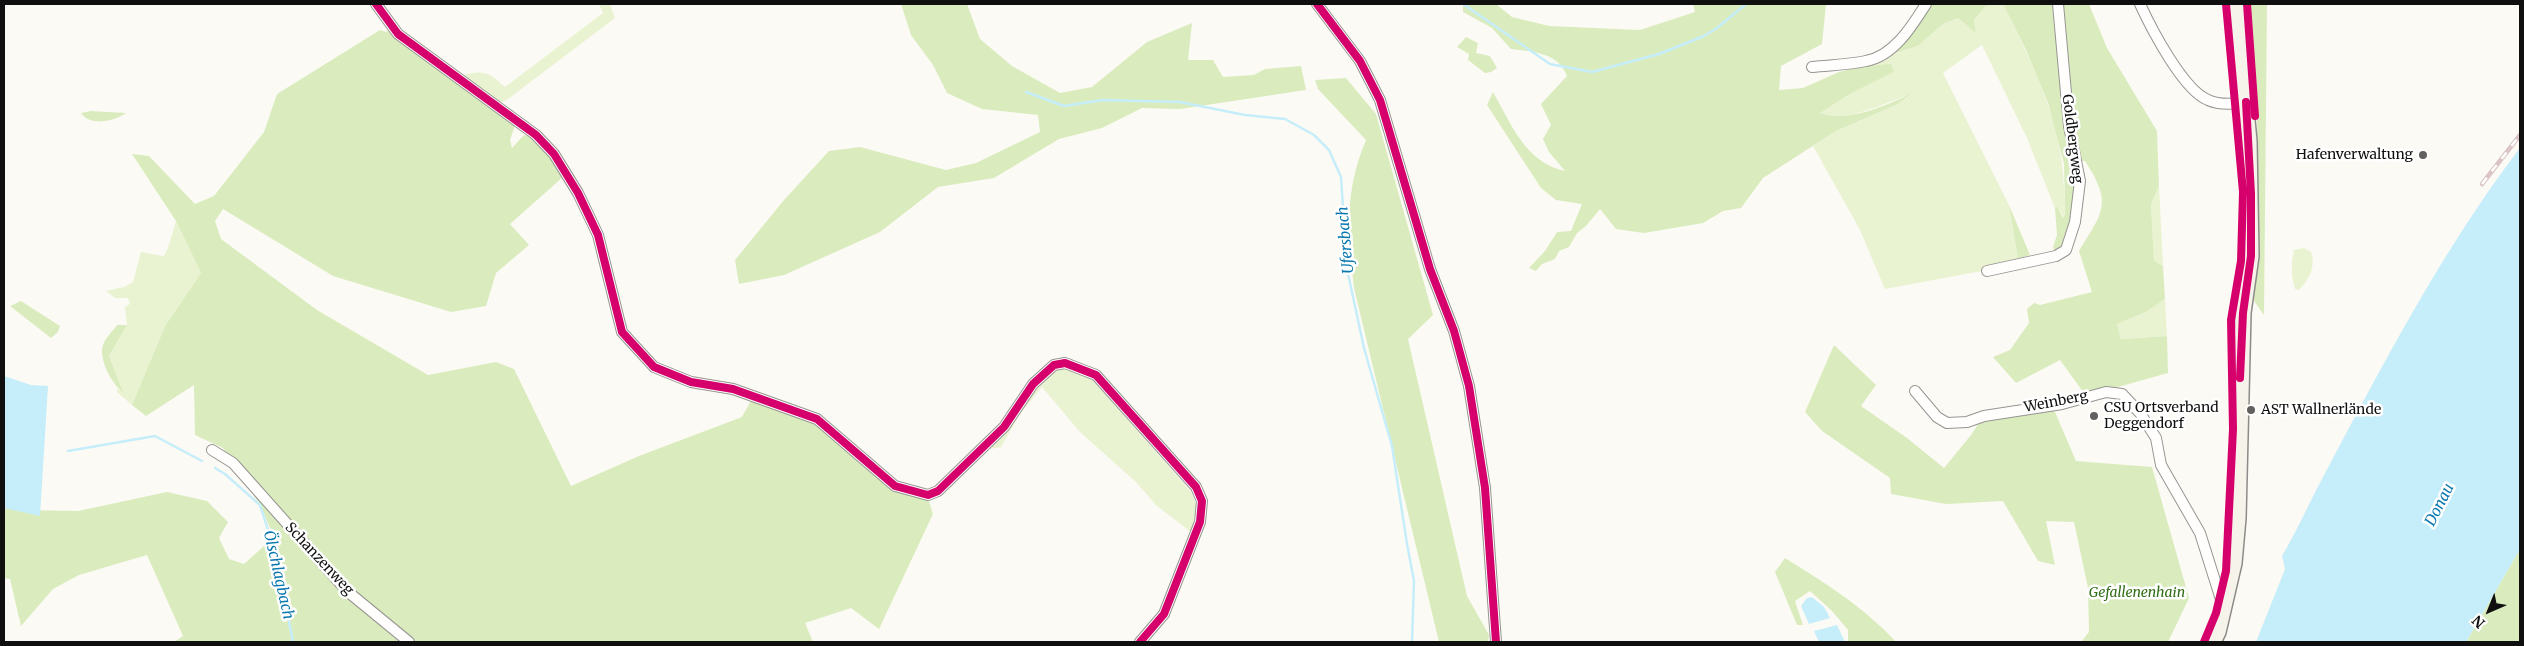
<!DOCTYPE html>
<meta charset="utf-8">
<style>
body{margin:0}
#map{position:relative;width:2524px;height:646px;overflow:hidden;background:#fcfaf4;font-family:Merriweather,serif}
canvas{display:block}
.frame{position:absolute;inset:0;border:5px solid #0f0f0f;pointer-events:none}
.north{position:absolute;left:2464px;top:586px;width:50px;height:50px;-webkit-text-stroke:4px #fff;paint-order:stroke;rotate:224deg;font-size:14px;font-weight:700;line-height:20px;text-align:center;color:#0f0f0f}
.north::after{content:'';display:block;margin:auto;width:18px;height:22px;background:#0f0f0f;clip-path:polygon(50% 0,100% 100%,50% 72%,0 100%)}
</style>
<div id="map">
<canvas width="2524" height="646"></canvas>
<div class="frame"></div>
<div class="north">N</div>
</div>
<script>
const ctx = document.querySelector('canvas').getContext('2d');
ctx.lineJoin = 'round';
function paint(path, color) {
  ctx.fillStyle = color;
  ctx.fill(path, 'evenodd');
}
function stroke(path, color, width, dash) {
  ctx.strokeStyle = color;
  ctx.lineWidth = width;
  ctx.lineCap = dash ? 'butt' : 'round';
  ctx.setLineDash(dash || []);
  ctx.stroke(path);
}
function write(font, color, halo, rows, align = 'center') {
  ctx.font = font + ' Merriweather,serif';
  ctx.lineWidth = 5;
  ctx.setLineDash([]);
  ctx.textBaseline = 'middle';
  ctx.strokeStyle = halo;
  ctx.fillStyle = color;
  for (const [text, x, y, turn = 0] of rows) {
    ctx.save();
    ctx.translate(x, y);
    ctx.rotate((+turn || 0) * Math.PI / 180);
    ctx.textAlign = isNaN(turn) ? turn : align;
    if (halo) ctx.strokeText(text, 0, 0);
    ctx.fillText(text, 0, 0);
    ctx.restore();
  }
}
paint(new Path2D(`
 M599 4H610L615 18 508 99 500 103 462 75C485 70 488 72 505 87L603 13Z
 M2003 4C2031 61 2063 123 2064 188 2064 198 2066 209 2064 218L2057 206 2055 208 2027 138 1982 45 1943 73 2009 205 2018 259 1987 270 1885 289 1859 228 1813 146 1836 131 1898 104 1911 95C1882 102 1850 124 1820 113L1850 94 1894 72 1858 67 1918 46 1943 24 1958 18 1976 32 1974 20 1986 6Z
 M2159 186 2163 266 2154 262 2151 204Z
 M176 221 201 273 165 326 132 405 117 392V389L122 391 109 356 127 325 125 307 130 304 128 298H115L106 291 124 287 133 282 141 252 164 256 168 248Z
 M2304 248 2311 252C2316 267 2309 280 2299 290L2295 289C2291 275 2291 264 2294 250Z
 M2165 299 2167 336 2121 339 2117 324 2146 312Z
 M1064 367 1090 377 1191 492 1197 506 1191 532 1157 506 1136 482 1080 432 1042 387 1020 414 1001 447 990 449C992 444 998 443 1001 438 1015 413 1035 375 1064 367Z`), '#e9f3d1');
paint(new Path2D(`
 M901 4H967L980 39 1012 66 1060 93 1092 87 1147 42 1192 23 1188 60H1213L1223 77 1254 75 1265 69 1301 66 1306 90 1180 109 1142 108 1102 128 1059 139 994 178 938 187 880 232 784 275 739 284 735 260 784 200 829 151 860 147 946 170 976 163 1040 132 1038 115 982 109 947 93 933 65 911 35Z
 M1463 4H1496L1512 17 1549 26 1640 30 1695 12 1693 4H1826L1822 44 1781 66 1779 90 1803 88 1839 72 1858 67 1891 64 1894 72 1850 94 1820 113C1848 123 1887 105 1913 93L1898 104 1836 131 1763 178 1741 208 1723 211 1703 223 1644 233 1616 229 1600 209 1586 226 1577 233 1569 247 1559 251 1555 259 1542 264 1536 271 1529 268 1545 251 1557 232 1571 231 1582 204 1556 200 1541 188 1487 105 1493 92C1512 125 1525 162 1565 171L1549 152 1543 139 1551 125 1541 104 1567 76C1558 52 1533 52 1511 49L1492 28 1463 12Z
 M1930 4H2089L2107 48 2157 131 2159 186 2151 204 2154 261 2163 266 2165 299 2146 312 2117 324 2121 339 2167 336 2168 373 2086 396 2060 360 2016 383 1993 357 2010 350 2029 323 2027 309 2034 303 2040 305 2092 292 2079 251C2103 212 2113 204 2085 161L2075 162 2079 181 2066 250 2056 255 2053 247 2057 235 2055 208 2057 206 2063 218 2065 214 2064 164 2048 103 2026 50 2003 4 1986 6 1974 20 1976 33 1958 18 1943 24 1918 46 1881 58 1903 44Z
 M2249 4H2267L2264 315 2254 301 2258 240 2257 106Z
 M380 30 386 32 389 30 451 80H456L515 125 510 140 512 148 524 135C542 139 553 162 563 177L510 224 529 245 496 273 486 306 451 312 333 276 223 209 215 221 221 239 317 310 428 375 496 362 514 369 571 486 639 456 742 417 754 395 817 419 896 487 927 495 933 514 879 629 851 608 805 623 813 642H174L183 636 147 555 79 575 53 589 21 626 10 579 4 578V506L20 510 78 511 167 492 207 501 228 522 219 538 229 559 244 564 274 537 260 505 223 448 195 435 194 385 146 416 132 405 165 326 201 273 176 221 132 154 149 156 195 204 214 196 264 132 277 94Z
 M1466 37 1478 43 1476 53 1490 56 1497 68 1491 72 1485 73 1468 60 1469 54 1457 47Z
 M1346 78 1376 114 1433 315 1408 339 1467 596 1489 635 1488 642H1439L1354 288C1348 233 1344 192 1366 140L1318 89 1315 80Z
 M91 111 126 113C115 121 90 127 81 113Z
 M2009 205 2030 255 2018 259Z
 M21 301 60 326 58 332 51 338 10 306Z
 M117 325H127L109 356 123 392C112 385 98 358 103 345 105 338 113 331 117 325Z
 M1834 345 1876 385 1861 406 1907 438 1944 468 1971 435 1984 415 2052 405 2076 461 2152 467 2189 598 2168 642H2081L2089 632 2088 588 2074 522 2046 521 2055 565 2038 561 2003 501 1946 504 1891 494 1890 478 1822 431 1805 412Z
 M2520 549V642H2466Z
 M1785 558C1825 583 1864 607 1896 642H1848V630L1832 611 1810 591 1795 601 1803 625H1797L1775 572Z`), '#daecbe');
paint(new Path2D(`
 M2520 148V549L2466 642H2256L2285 569 2282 556C2297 531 2308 505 2322 479 2382 366 2442 250 2520 148Z
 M4 376 31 385 48 386 40 516 4 508Z
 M1812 597 1824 607 1830 618 1809 624 1801 606 1807 598Z
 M1837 625 1845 642H1819L1814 631Z`), '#c6edfa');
stroke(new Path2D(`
 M1463 4 1550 64 1592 72 1659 54 1704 36 1717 28 1746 4
 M1026 92 1064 106 1103 100 1180 102 1245 115 1285 119 1314 135 1329 150 1341 177 1347 269 1364 348 1392 446 1407 544 1414 581 1412 642
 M68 451 155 436 202 461
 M215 468 225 474 260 505 276 555 293 642`), '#c6edfa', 2.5);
const street = new Path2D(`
 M376 4 398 34 536 135 554 154 578 193 598 235 622 332 654 367 691 382 733 389 817 419 895 486 928 495 938 491 1004 427 1033 384 1054 365 1065 363 1096 375 1196 487 1202 501 1200 522 1164 614 1140 642
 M1317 4 1360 61 1380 100 1430 269 1454 331 1469 386 1485 488 1496 642
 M2140 4C2151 28 2183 90 2208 100 2219 105 2235 104 2246 102
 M1812 67C1829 65 1848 65 1866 61 1894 56 1912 26 1926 4
 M1987 271 2056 256 2066 250 2075 222 2080 181 2069 126 2058 4
 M1915 391 1937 417 1947 423 1967 422 1984 416 2062 404 2106 392 2122 394 2140 413 2156 438 2161 465 2200 533 2223 606
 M212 450 233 463 347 591 409 642`);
const secondary = new Path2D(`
 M2213 642 2218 632 2234 563 2238 518 2243 313 2251 256 2249 141 2236 4`);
stroke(street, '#969592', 12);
stroke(secondary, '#8c8b89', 18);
stroke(street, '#fffefd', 10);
stroke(secondary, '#f5f3ea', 15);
const rail = new Path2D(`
 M2482 184 2520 135`);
stroke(rail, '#dac4c6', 4.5);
stroke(rail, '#fff', 2.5, [8]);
stroke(new Path2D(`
 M376 4 398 34 536 135 554 154 578 193 598 235 622 332 654 367 691 382 733 389 817 419 895 486 928 495 938 491 1004 427 1033 384 1054 365 1065 363 1096 375 1196 487 1202 501 1200 522 1164 614 1140 642
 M1317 4 1360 61 1380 100 1430 269 1454 331 1469 386 1485 488 1496 642
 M2247 4 2255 116
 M2240 378 2243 313 2251 256V194L2246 102
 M2204 642 2216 613 2226 571 2233 429 2231 320 2241 261 2243 192 2226 4`), '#d6006c', 8);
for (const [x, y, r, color] of [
 [2423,155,5,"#62615f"],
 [2251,410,5,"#62615f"],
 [2094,416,5,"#62615f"]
]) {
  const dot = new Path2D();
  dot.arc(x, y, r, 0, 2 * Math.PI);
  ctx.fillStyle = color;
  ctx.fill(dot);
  stroke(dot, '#fff', 2);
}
write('14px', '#0f0f0f', '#fff', [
 ["Goldbergweg",2072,139,83],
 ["Weinberg",2056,402,-11],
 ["Schanzenweg",319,559,47]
]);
write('14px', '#0f0f0f', '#fff', [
 ["Hafenverwaltung",2413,155,"right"],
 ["CSU Ortsverband",2104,408],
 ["Deggendorf",2104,424],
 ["AST Wallnerlände",2261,410]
], 'left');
write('italic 14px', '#326e17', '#fff', [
 ["Gefallenenhain",2137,593]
]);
write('italic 15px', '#0978af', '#fff', [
 ["Ufersbach",1346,240,-95],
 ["Donau",2440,505,-63],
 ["Ölschlagbach",278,575,77]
]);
</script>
